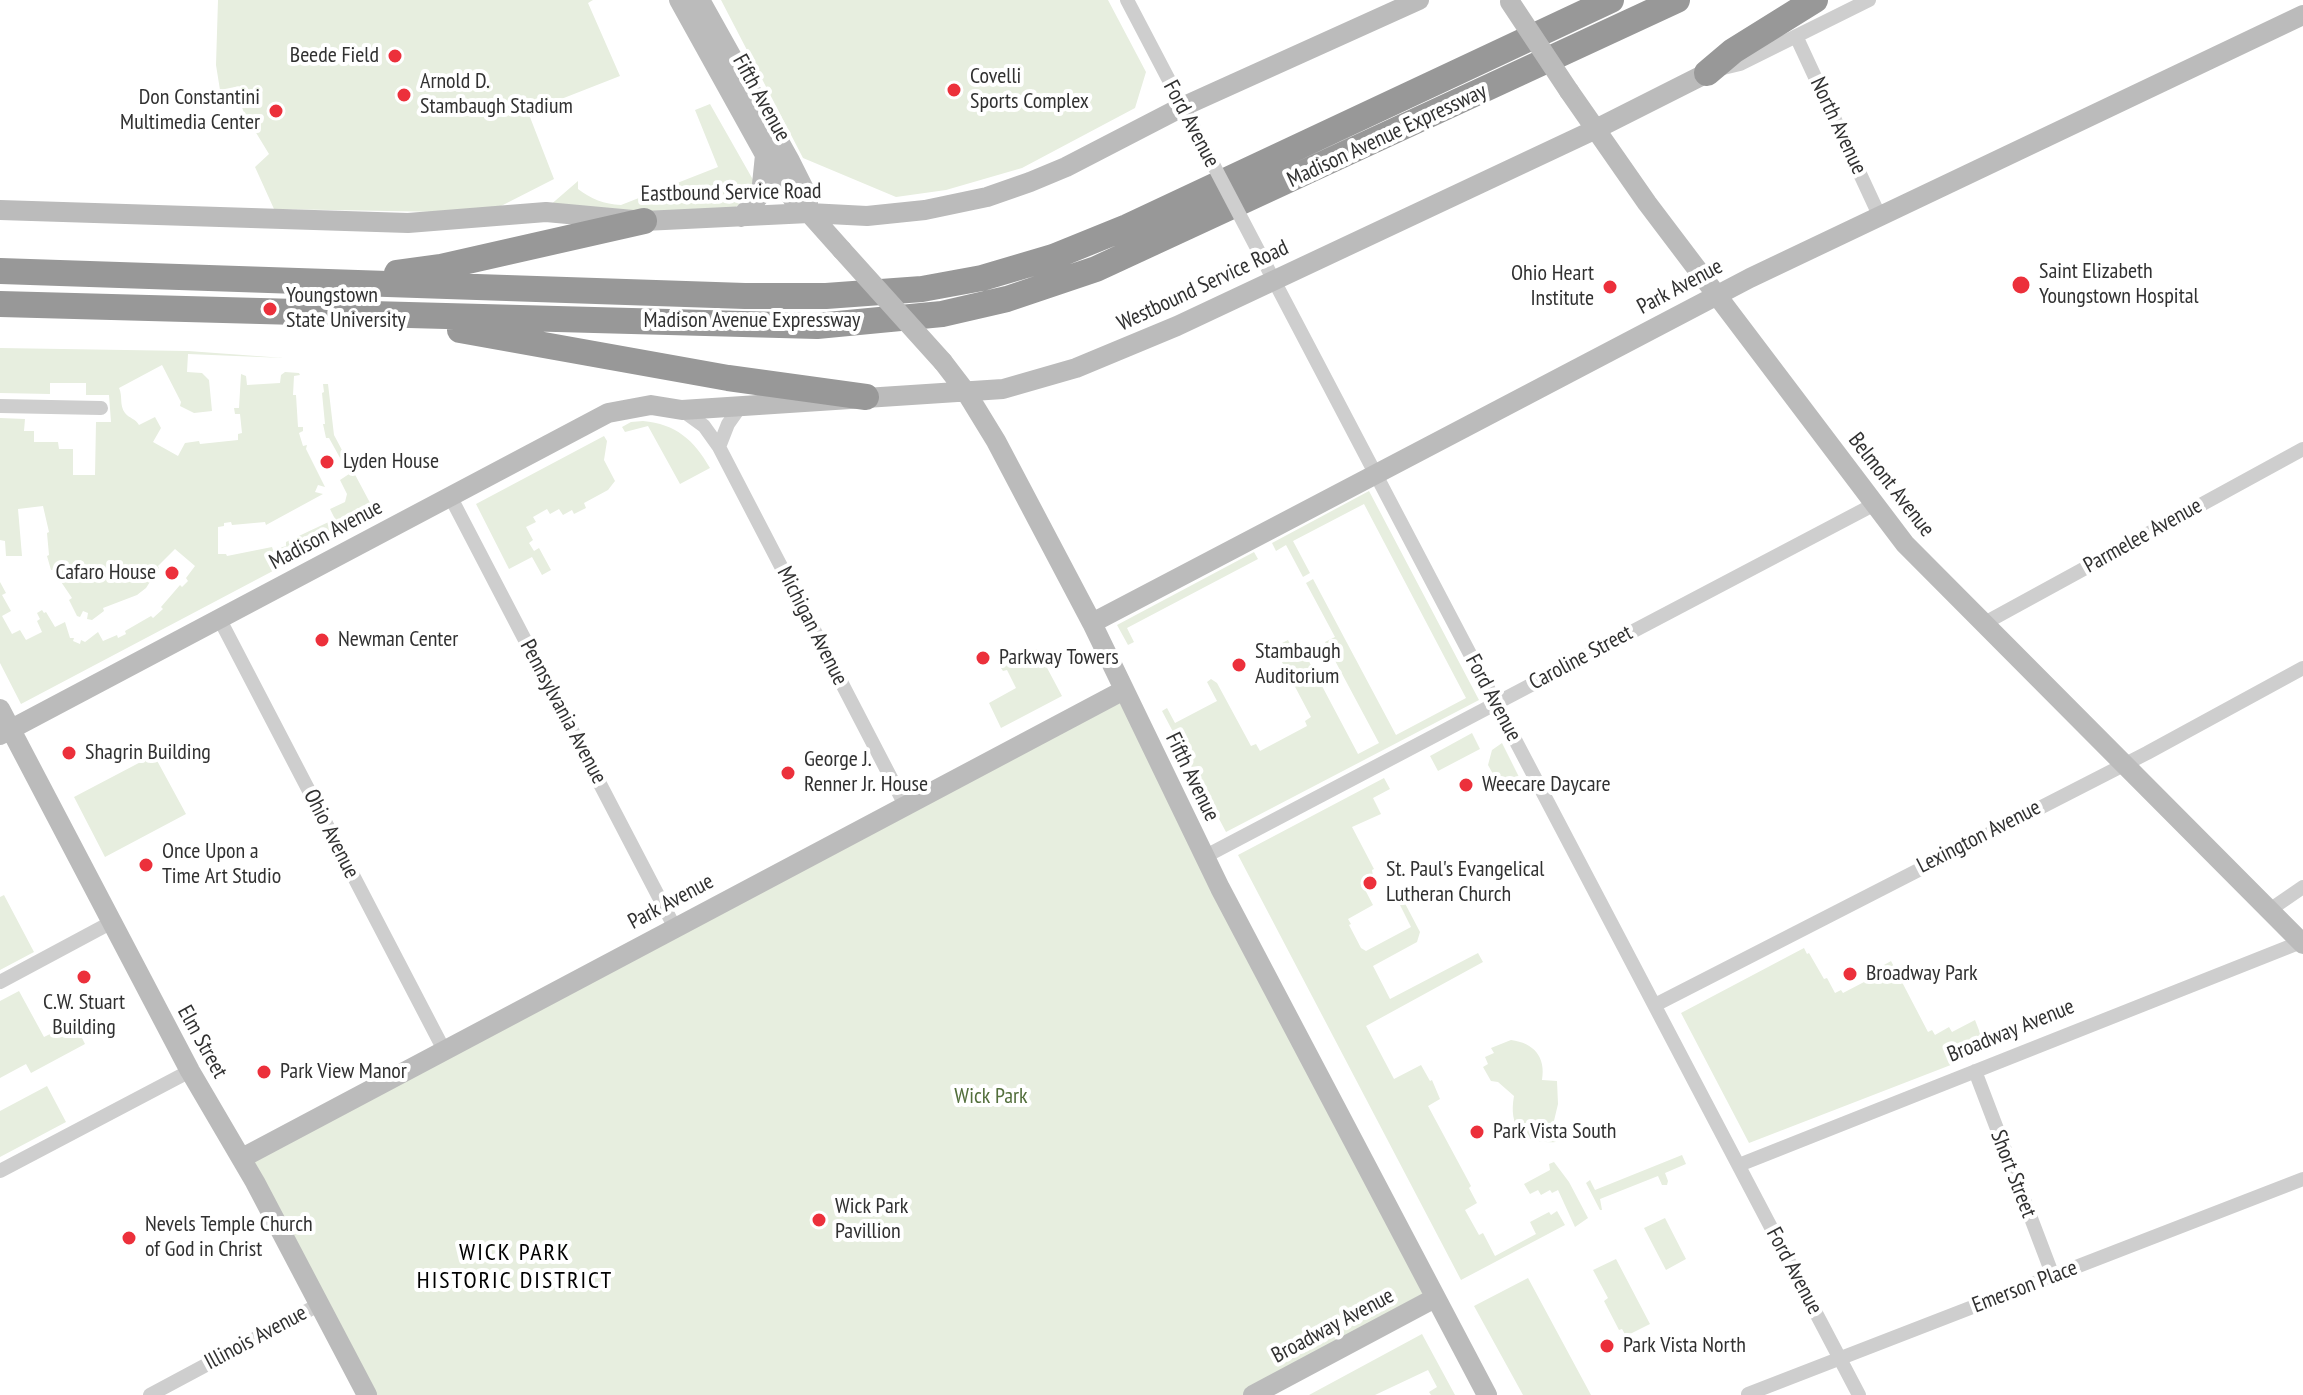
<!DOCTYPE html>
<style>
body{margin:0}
canvas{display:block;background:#fff}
</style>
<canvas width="2303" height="1395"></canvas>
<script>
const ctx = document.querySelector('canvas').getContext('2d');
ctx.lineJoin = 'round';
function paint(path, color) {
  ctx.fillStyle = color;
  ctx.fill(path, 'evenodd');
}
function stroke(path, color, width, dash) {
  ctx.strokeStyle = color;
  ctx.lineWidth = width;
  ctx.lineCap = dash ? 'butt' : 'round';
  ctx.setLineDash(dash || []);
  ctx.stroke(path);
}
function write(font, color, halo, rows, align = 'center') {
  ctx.font = font + ' "PT Sans Narrow",sans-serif';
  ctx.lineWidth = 8;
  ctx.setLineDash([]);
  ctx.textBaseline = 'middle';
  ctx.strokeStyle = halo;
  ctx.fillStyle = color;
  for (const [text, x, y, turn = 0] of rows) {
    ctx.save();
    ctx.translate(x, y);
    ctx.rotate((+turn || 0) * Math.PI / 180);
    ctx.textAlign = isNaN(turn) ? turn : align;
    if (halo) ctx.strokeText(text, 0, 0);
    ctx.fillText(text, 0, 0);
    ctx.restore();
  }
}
paint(new Path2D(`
 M218 0H593L588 3 620 76 528 112 554 179 501 206 445 212 274 209 255 167 269 154 244 113 235 87 220 90 216 65Z
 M721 0H1108L1146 72 1135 108 1022 168 946 190 896 197 803 158Z
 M710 104 756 185 741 204 732 209 653 211 548 207 578 181V189C591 199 604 204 621 205L718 167 695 110Z
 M0 348 188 351 284 358 188 354 187 372 202 373 209 380 212 411 194 413 180 406 181 402 162 365 119 388C123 396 119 405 125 413 130 419 135 418 139 425L155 417 161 428 153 442 178 456 185 443 199 441 200 444 238 440V434L242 433 240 414H235L234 408H239L241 374 246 376 247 385 280 383 281 375 285 372 299 373 300 375 294 376 293 395H296L298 427H303V431L299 433 303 446 307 445 306 449 325 487 318 485 315 492 323 494 266 525 265 522 232 525 231 522 224 523V526L218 527V554H226L227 556 272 547 273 550 286 546V542L335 519 330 509 345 502 347 494 340 480 349 474 329 438H326L323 424H325L322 393 324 392 323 384H328L334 435 377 516 21 704 0 663V582L6 593 2 595 11 611 2 616 12 634 20 630 26 640 42 632 37 621 40 619 37 613 42 610 44 613 46 612 55 627 65 622 70 638H74L73 641 80 644 81 640 85 642 98 632 103 641 117 635 118 638 126 634 125 631 151 616 153 618 163 609 161 607 180 585 182 587 188 581 186 578 195 566 175 549 158 566 159 568 146 588 137 595 103 608 104 611 92 620 87 619 88 613 83 611 80 617 77 616 69 600 72 598 53 570H51L47 556 49 555 47 533 49 532 43 506 18 509 22 556H6L5 541 0 540V418L25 419 24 431H34V442H58L59 449H73V475H95L96 422H111L109 395H86V383H50V394L0 393Z
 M643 421C676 424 694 440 710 468L680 484 648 426 625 432 622 427 631 422Z
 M604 436 607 441 604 460 615 481 608 490 584 503 586 508 574 514 572 510 563 515 559 509 550 514 547 509 533 517 536 522 526 527 533 540 529 543 534 551 539 548 551 570 542 575 532 557 509 569 476 504Z
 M1369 491 1479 700 1226 832 1162 711 1167 708 1175 723 1217 701 1207 682 1211 679 1217 683 1251 746 1256 744 1260 751 1307 726 1305 721 1311 717 1274 647 1288 640 1296 656 1304 652 1358 754 1379 743 1325 642 1335 637 1306 583 1313 579 1396 735 1466 698 1364 504 1293 541 1310 573 1303 577 1286 545 1276 551 1272 543Z
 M1254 552 1258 559 1127 628 1134 642 1128 645 1117 625Z
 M1037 649 1062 696 1001 728 989 703 1016 688 1007 670 1003 671 1001 668Z
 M1124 690 1435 1298 1253 1395H367L242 1158Z
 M1472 733 1480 749 1438 771 1430 756Z
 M1502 743 1524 787 1505 790 1499 785 1488 765 1492 750Z
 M154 755 186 814 105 857 74 797Z
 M1384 778 1390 789 1373 798 1381 814 1352 827 1374 869 1372 870 1373 876 1361 882 1373 905 1348 919 1351 924 1349 925 1361 948 1366 951 1411 927 1395 895 1391 897 1390 894 1398 890 1420 932 1417 942 1373 966 1390 999 1478 953 1483 962 1366 1026 1394 1079 1421 1065 1430 1081 1432 1080 1440 1099 1428 1106 1471 1186 1469 1188 1477 1203 1465 1210 1479 1235 1483 1233 1495 1256 1536 1234 1530 1222 1549 1212 1551 1215 1557 1211 1565 1225 1461 1280 1238 855Z
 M4 895 34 952 0 970V897Z
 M1804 948 1807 954 1809 953 1824 979 1827 978 1835 993 1841 990 1843 993 1887 970 1884 965 1891 961 1928 1032 1932 1030 1935 1035 1949 1027 1952 1032 1975 1020 1987 1051 1749 1143 1681 1013Z
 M19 991 44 1037 74 1022 85 1044 31 1073 26 1064 0 1078V1001Z
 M1511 1040C1534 1043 1546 1057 1542 1080L1557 1081 1558 1104 1553 1125 1556 1142C1524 1144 1508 1129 1514 1096L1498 1082 1491 1081 1483 1067 1488 1064 1485 1057 1494 1053 1491 1048Z
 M47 1086 66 1122 0 1157V1111Z
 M1682 1155 1686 1164 1665 1173 1668 1181 1667 1185H1662L1658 1176 1600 1199 1602 1210H1600L1586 1183 1590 1180 1595 1190Z
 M1554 1162 1569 1182 1588 1218 1575 1227 1558 1190 1552 1193 1550 1190 1541 1195 1538 1190 1530 1194 1524 1184 1550 1170 1549 1164Z
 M1665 1218 1686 1259 1666 1270 1644 1228Z
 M1616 1259 1650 1324 1626 1336 1622 1329 1619 1330 1604 1301 1608 1298 1593 1270Z
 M1528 1278 1591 1395H1523L1474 1306Z
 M1422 1334 1455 1395H1431L1429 1392 1437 1387 1428 1370 1375 1395H1309Z`), '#e7eedf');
stroke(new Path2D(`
 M1127 0 1204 147
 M1796 36 1880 217
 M1719 69 1740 64 1869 0
 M1259 252 1859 1395
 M0 406 101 408
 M682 410 704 426 719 447 905 805
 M719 447 728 424 740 407
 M450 496 675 928
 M219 618 444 1050
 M1983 624 2303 449
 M1204 857 1873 505
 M2271 909 2303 887
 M0 982 112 922
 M1655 1005 2147 753 2303 668
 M1975 1071 2053 1276
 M1739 1165 2301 942
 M0 1171 190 1071
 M1748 1394 2303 1179
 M150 1395 320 1304`), '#cecece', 14);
stroke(new Path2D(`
 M679 0 765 155 795 202 809 213 842 250
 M700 0 790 161 807 195 809 213
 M1569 91 1647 203 1905 544 2303 944
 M0 210 408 223 546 212 644 221 809 213 867 216 925 210 987 197 1030 182 1066 167 1182 107 1419 0
 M741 217 761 194 765 155
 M943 362 966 392 996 441 1092 623 1220 888 1487 1395
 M1092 623 1750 278 2303 15
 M0 709 190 1071 255 1182 367 1395
 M0 735 608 413 651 405 682 410 1003 389 1076 368 1177 326 1594 130 1707 73
 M242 1158 1124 690
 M1253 1395 1435 1298`), '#bbb', 20);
stroke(new Path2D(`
 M1707 73 1733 51 1815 0
 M0 271 745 296H826L922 289 982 278 1053 257 1127 227 1611 0
 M397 273 441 267 644 221
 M0 304 817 326 942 314 1007 299 1096 269 1677 0
 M460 330 728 378 866 397`), '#989898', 26);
stroke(new Path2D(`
 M1204 147 1259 252`), '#cecece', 14);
stroke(new Path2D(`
 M1510 2 1569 91
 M842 250 943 362`), '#bbb', 20);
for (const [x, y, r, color] of [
 [395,56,8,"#ec303b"],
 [954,90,8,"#ec303b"],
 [404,95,8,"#ec303b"],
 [276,111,8,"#ec303b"],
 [2021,285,10,"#ec303b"],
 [1610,287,8,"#ec303b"],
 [270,309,8,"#ec303b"],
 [327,462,8,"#ec303b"],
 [172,573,8,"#ec303b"],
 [322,640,8,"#ec303b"],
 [983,658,8,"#ec303b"],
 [1239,665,8,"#ec303b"],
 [69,753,8,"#ec303b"],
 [788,773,8,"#ec303b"],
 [1466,785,8,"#ec303b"],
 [146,865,8,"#ec303b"],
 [1370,883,8,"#ec303b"],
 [1850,974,8,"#ec303b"],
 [84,977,8,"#ec303b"],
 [264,1072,8,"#ec303b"],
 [1477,1132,8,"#ec303b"],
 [819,1220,8,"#ec303b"],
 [129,1238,8,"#ec303b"],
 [1607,1346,8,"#ec303b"]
]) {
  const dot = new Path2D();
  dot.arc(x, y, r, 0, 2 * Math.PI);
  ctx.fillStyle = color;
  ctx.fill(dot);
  stroke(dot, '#fff', 3);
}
write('22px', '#313131', '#fff', [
 ["Beede Field",379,56,"right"],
 ["Covelli",970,77],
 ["Sports Complex",970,102],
 ["Arnold D.",420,82],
 ["Stambaugh Stadium",420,107],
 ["Don Constantini",260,98,"right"],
 ["Multimedia Center",260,123,"right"],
 ["Saint Elizabeth",2039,272],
 ["Youngstown Hospital",2039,297],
 ["Ohio Heart",1594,274,"right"],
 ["Institute",1594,299,"right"],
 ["Youngstown",286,296],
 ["State University",286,321],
 ["Lyden House",343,462],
 ["Cafaro House",156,573,"right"],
 ["Newman Center",338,640],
 ["Stambaugh",1255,652],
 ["Auditorium",1255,677],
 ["Parkway Towers",999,658],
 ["Shagrin Building",85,753],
 ["George J.",804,760],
 ["Renner Jr. House",804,785],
 ["Weecare Daycare",1482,785],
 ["Once Upon a",162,852],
 ["Time Art Studio",162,877],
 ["St. Paul's Evangelical",1386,870],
 ["Lutheran Church",1386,895],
 ["Broadway Park",1866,974],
 ["C.W. Stuart",84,1003,"center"],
 ["Building",84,1028,"center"],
 ["Park View Manor",280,1072],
 ["Park Vista South",1493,1132],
 ["Wick Park",835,1207],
 ["Pavillion",835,1232],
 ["Nevels Temple Church",145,1225],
 ["of God in Christ",145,1250],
 ["Park Vista North",1623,1346]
], 'left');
write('22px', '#313131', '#fff', [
 ["Fifth Avenue",761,98,61],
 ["Ford Avenue",1191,124,62],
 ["North Avenue",1838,126,65],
 ["Madison Avenue Expressway",1387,136,-25],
 ["Eastbound Service Road",731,193,-1],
 ["Westbound Service Road",1203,286,-25],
 ["Park Avenue",1680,287,-28],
 ["Madison Avenue Expressway",752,321],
 ["Belmont Avenue",1891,485,52],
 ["Madison Avenue",326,535,-28],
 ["Parmelee Avenue",2143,536,-29],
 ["Michigan Avenue",812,626,63],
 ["Caroline Street",1581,658,-28],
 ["Ford Avenue",1493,698,62],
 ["Pennsylvania Avenue",563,712,62],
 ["Fifth Avenue",1192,777,64],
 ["Ohio Avenue",331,834,63],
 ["Lexington Avenue",1979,837,-27],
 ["Park Avenue",671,902,-28],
 ["Broadway Avenue",2011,1031,-22],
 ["Elm Street",202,1042,61],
 ["Short Street",2013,1174,69],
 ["Ford Avenue",1794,1271,62],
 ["Emerson Place",2025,1287,-21],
 ["Broadway Avenue",1333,1326,-28],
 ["Illinois Avenue",256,1338,-28]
]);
write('22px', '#536f3c', '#fff', [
 ["Wick Park",991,1097]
]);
ctx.letterSpacing = '2px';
write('24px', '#000', '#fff', [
 ["WICK PARK",515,1253],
 ["HISTORIC DISTRICT",515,1281]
]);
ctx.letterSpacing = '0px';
</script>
